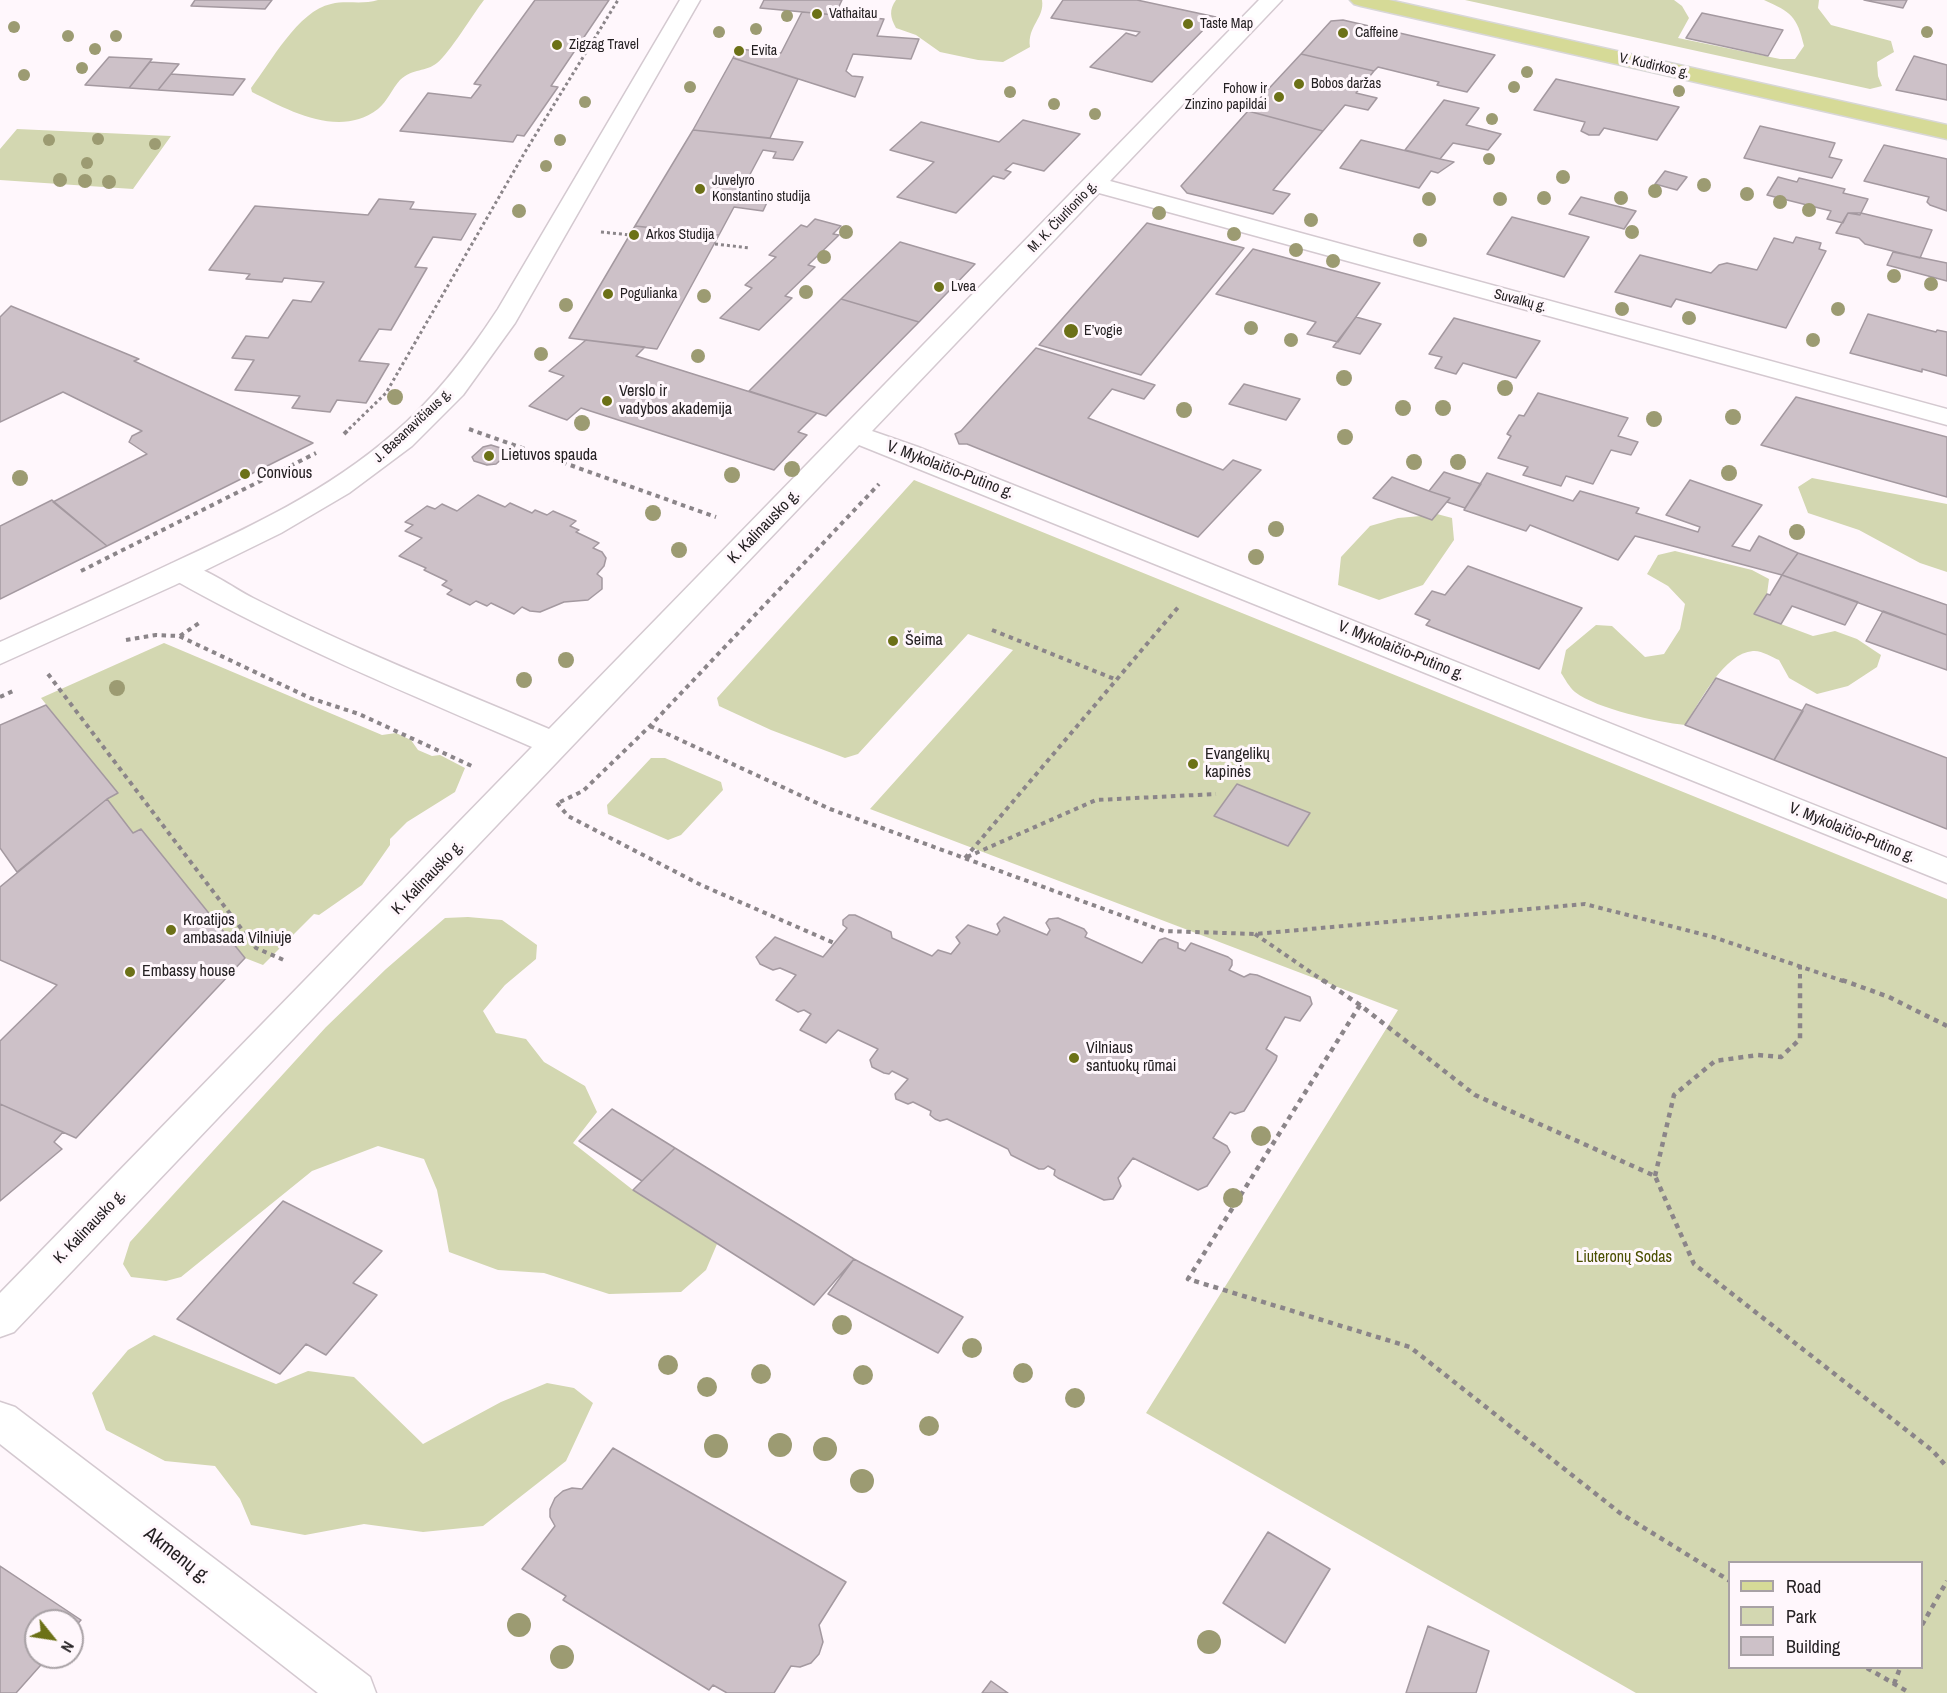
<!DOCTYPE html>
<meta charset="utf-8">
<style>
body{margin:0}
#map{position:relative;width:1947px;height:1693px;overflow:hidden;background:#fff7fc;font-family:"Archivo Narrow",sans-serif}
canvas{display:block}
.legend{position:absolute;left:1728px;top:1561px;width:195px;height:108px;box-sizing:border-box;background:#fff7fc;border:2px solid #a8a1a5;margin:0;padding:8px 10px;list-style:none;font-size:18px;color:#252123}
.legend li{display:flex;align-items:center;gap:12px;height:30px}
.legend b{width:30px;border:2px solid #a8a1a5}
.north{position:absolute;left:24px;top:1609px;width:60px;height:60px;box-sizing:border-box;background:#fff7fc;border:2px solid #a8a1a5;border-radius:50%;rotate:120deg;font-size:16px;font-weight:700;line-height:24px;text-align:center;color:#252123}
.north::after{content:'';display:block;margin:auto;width:21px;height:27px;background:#6c7117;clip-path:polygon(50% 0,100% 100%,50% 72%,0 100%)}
</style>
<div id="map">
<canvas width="1947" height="1693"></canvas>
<ul class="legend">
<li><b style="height:8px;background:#d6da97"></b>Road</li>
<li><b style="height:16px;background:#d3d7b1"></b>Park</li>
<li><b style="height:16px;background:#cdc1c8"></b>Building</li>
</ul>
<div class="north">N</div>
</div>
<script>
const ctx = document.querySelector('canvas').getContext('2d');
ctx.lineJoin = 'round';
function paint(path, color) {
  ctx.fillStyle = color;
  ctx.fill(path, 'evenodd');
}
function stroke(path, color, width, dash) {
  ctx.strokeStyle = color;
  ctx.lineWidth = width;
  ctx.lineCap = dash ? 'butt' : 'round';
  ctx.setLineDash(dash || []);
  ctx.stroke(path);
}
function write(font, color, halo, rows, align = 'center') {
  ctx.font = font + ' "Archivo Narrow",sans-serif';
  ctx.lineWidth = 6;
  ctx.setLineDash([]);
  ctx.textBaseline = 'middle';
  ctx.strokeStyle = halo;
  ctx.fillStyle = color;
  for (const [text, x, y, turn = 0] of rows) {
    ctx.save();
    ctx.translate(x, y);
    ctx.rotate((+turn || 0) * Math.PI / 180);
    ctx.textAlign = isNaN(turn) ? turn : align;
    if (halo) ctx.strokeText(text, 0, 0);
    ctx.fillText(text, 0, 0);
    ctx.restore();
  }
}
paint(new Path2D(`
 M378 0H484C473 14 449 54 437 63 426 72 413 68 400 80 392 89 387 102 378 109 339 139 288 110 252 92L251 88C271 62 298 11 331 4 346 0 362 5 378 0Z
 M896 0H1042C1045 18 1027 26 1030 47L1003 62 978 60 940 52 916 35 896 28C890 17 889 10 896 0Z
 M1465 0H1674L1682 6 1689 18 1678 38 1780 59H1795L1804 46C1797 16 1791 12 1764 0H1819L1818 8 1831 25 1891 41 1894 52 1877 62 1878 76 1882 86 1870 89Z
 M17 129 171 136 133 189 0 180V149Z
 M1812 478 1947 504V572L1920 563 1859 530 1808 513 1798 487Z
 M914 480 1947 899V1693H1636L1146 1413 1398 1010 870 809 1013 650 968 634 858 754 845 758 771 730 719 706 717 698ZM1730 1562H1922V1668H1730Z
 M1437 514 1452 518 1454 540 1423 585 1379 600 1338 585 1341 557 1370 526 1398 518 1421 516 1432 520Z
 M1675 551 1752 570 1769 579 1767 594 1754 614 1813 636 1835 631 1857 639 1881 655 1877 667 1848 686 1817 694 1789 678 1779 660C1772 657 1761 650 1753 651 1724 653 1700 702 1685 725 1657 722 1597 709 1575 692 1569 687 1565 679 1561 673L1566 650 1596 625 1612 626 1645 657 1664 654 1680 629 1685 604 1668 586 1647 574 1658 555Z
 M164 643 382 735 396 733 411 740 418 750 432 756 440 755 465 768 455 792 407 822 390 839V845L362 885 319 915 314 914 263 965 245 958 141 829 133 833 107 799 117 793 41 698Z
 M651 758H665L721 782 723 790 681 835 668 840 608 814 607 805Z
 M468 917 502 920 537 945 536 959 505 985 483 1011 496 1033 526 1039 544 1062 585 1086 597 1112 573 1143 633 1190 717 1244 706 1270 681 1292 609 1294 544 1273 498 1270 449 1252 437 1190 424 1159 378 1146 312 1171 181 1277 166 1281 131 1277 123 1264 130 1242 326 1027 386 969 445 918Z
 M154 1335 276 1384 308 1371 354 1377 423 1444 501 1402 547 1383 574 1388 593 1403 566 1461 483 1526 423 1532 364 1524 305 1535 251 1525 240 1499 215 1466 165 1461 106 1430 92 1393 128 1350Z`), '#d3d7b1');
const building = new Path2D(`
 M195 0H272L265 9 191 6Z
 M535 0H609L551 86 558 87 524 136 517 135 513 142 400 131 428 93 471 98 481 85 474 84Z
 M764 0H842L835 15 760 8Z
 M1063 0H1137L1216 17 1152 82 1090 67 1126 33 1136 36 1140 32 1051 18Z
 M1864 0H1907L1903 8Z
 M802 12 884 19 877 36 919 39 911 59 853 54 846 71 852 76 863 77 855 97 733 58 738 49 781 53Z
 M1702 13 1783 30 1768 56 1686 38Z
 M1343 20 1495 55 1467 92 1437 85 1439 82 1378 67 1374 71 1301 54 1331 21Z
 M1301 54 1374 71 1356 93 1377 98 1368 110 1345 105 1323 131 1248 111Z
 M1914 56 1947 65V100L1896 90Z
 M109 57 152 59 129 88 85 85Z
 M733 58 798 79 770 138 693 130Z
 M150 62 179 64 158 90 129 88Z
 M171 74 245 79 233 95 158 90Z
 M1556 79 1679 107 1657 140 1604 128 1599 135H1589L1581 131 1585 122 1534 110Z
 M1444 100 1479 108 1466 125 1501 134 1488 150 1453 143 1440 159 1405 150Z
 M1248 111 1323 131 1273 190 1290 194 1273 214 1187 193 1181 186Z
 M1023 120 1080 134 1044 171 1013 163 1005 170 1011 172 1004 179 993 176 956 213 897 197 934 162 890 150 921 122 999 142Z
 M1760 126 1835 143 1829 157 1842 160 1832 178 1744 158Z
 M693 130 803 142 793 160 773 158 776 152 763 150 739 195 769 198 763 211 734 207 719 235 635 226Z
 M1361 140 1440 159 1454 162 1438 173 1431 171 1419 188 1340 168Z
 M1884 145 1947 159V211L1930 205 1927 202 1929 197 1864 181Z
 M1665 171 1687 177 1677 190 1655 184Z
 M1778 177 1797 182 1799 178 1845 189 1843 193 1868 199 1860 215 1848 213 1843 223 1827 219 1831 211 1767 195Z
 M1581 197 1636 211 1624 229 1569 214Z
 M379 199 414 202 410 209 476 214 461 240 433 237 415 267 427 268 391 330 379 329 359 361 389 364 366 403 337 400 330 412 292 408 300 396 235 390 254 360 232 358 246 336 268 338 293 300 311 302 324 282 284 278 282 282 246 279 250 274 209 270 255 206 368 215Z
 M1848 213H1861L1932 230 1920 258 1865 244 1859 238 1836 233Z
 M1512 217 1589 237 1564 277 1487 254Z
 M815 219 841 226 833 234 839 235 808 265 815 267 785 296 792 298 759 330 720 318 752 288 745 285 776 257 769 255 801 225 807 227Z
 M1147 223 1244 248 1141 375 1039 345Z
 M635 226 719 235 657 349 569 338Z
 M1796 237 1821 243 1819 249 1826 251 1786 328 1676 299 1671 307 1615 292 1640 255 1711 273 1719 265 1727 263 1757 270 1774 238 1793 243Z
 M900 242 975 264 919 322 841 299Z
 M1253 249 1380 283 1338 342 1307 334 1316 322 1216 294Z
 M1893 252 1947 263V281L1887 265Z
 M841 299 919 322 826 416 749 391Z
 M11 306 139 359 134 361 313 443 107 546 53 502 147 454 129 442 132 436 142 431 63 392 0 422V317Z
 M1868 314 1936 332 1937 330 1947 332V376L1922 369V372L1850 353Z
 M1356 317 1381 324 1360 354 1333 347Z
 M1454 318 1540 341 1516 378 1463 363 1456 374 1435 368 1442 357 1429 354Z
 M586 340 645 347 636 356 817 413 798 432 807 435 774 470 581 408 567 420 529 406 564 376 549 371Z
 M1036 348 1155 385 1144 399 1112 389 1088 418 1223 470 1233 460 1261 470 1198 537 967 444H959L955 434 961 431Z
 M1244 384 1300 399 1286 420 1229 404Z
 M1538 393 1628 418 1618 436 1638 442 1631 455 1611 450 1593 484 1566 476 1561 486 1523 475 1528 467 1498 458 1511 436 1507 434 1519 415 1524 416Z
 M1796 397 1947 437V497L1761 445Z
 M491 445 504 449 506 455 496 464 487 465 474 461 472 457 483 447Z
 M1444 472 1481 484 1465 508 1447 502 1450 498 1429 491Z
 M1487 473 1573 501 1580 491 1639 508 1636 513 1698 532 1700 527 1666 515 1690 480 1762 505 1732 546 1750 551 1759 536 1798 553 1782 575 1635 536 1618 560 1530 525 1526 531 1464 510Z
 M1392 477 1429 491 1450 498 1432 520 1373 498Z
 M478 495 505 507 510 503 532 513 535 510 547 515 553 511 576 521 570 526 579 530 576 532 599 543 593 548 602 552 606 558 604 566 597 574 602 578V589L588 600 564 602 540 612 530 611 522 607 514 614 491 603 487 606 476 601 470 605 447 594 452 590 442 585 447 581 424 570 426 568 399 556 422 538 405 531 413 525 405 522 427 506 435 509 442 504 457 511Z
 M52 500 107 546 0 599V526Z
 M1798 553 1947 605V635L1782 575Z
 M1468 566 1582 608 1539 669 1426 625 1430 620 1415 614 1432 591 1445 595Z
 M1782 575 1858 602 1845 625 1792 606 1781 624 1754 614 1767 594 1770 595Z
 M1883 611 1947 635V670L1866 641Z
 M1716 678 1803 711 1774 760 1685 725Z
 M1806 704 1947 758V829L1774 760Z
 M46 705 118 793 107 799 17 872 0 848V725Z
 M1237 784 1310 813 1288 846 1214 816Z
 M107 799 133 833 141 829 245 958 76 1138 0 1104V1041L57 985 0 960V887Z
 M849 915H855L891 932 892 938 932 956 938 950 951 954 960 943 956 937 968 925 997 935 1000 931 997 924 1004 917 1047 935 1050 930 1046 923 1049 919 1058 918 1084 929 1087 933 1085 937 1142 963 1159 940 1165 938 1178 943V948L1185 951 1191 943 1228 957 1232 960V965L1229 970 1244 977 1250 974 1257 975 1310 997 1312 1004 1300 1021 1285 1017 1266 1049 1277 1056 1276 1060 1244 1111 1235 1114 1230 1112 1213 1138 1227 1146 1230 1152 1207 1186 1198 1190 1133 1158 1118 1178 1121 1186 1113 1199 1104 1200 1058 1178 1054 1175 1055 1170 1048 1166 1044 1169H1039L1011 1155 1008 1149 947 1119 940 1121 935 1119 930 1115 931 1111 913 1102 908 1104 896 1099 895 1094 908 1079 892 1071 889 1074 884 1073 872 1067 870 1060 878 1049 838 1030 826 1043 800 1030 811 1014 804 1010 798 1012 776 1000 796 975 780 968 773 970 760 964 756 957 775 937 823 957 847 928 843 925V920Z
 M0 1104 63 1132 54 1142 62 1149 0 1201Z
 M612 1109 675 1148 642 1181 579 1141Z
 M675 1148 854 1259 814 1305 633 1190Z
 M283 1201 382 1251 353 1283 377 1295 326 1355 306 1344 280 1374 177 1319Z
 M854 1259 963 1317 938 1353 828 1294Z
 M613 1448 846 1582 819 1625 823 1642 819 1654 811 1663 800 1667 791 1666 774 1693H727L713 1685 709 1690 563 1600 566 1596 522 1569 555 1526 550 1517V1509L555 1498 563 1491 572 1488 582 1489Z
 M1268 1532 1330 1569 1285 1643 1223 1603Z
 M0 1566 81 1620 72 1630V1621H36V1657H48L16 1693H0Z
 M1428 1626 1489 1651 1476 1693H1406Z
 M991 1681 1008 1693H982Z`);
paint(building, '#cdc1c8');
stroke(building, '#a499a0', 1.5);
const street = new Path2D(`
 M1259 0H1282L1110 181 1947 409V425L1099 193 872 431 918 447 1947 858V883L859 445 14 1332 0 1337V1293L532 747C410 694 287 644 171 578L166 571 171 564C194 558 231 587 253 598 349 647 450 687 549 729Z
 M0 1402 15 1407 370 1677 376 1693H318L0 1444Z`);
const secondary = new Path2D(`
 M680 0H700L515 323 463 395 412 446 349 493 281 533 175 585 0 664V642C57 616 113 591 170 564 248 528 328 491 393 434 435 398 468 355 498 309Z`);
const primary = new Path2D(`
 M1350 0H1389L1947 125V139L1361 6 1354 4Z`);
stroke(street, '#d4c9d0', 3);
stroke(secondary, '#d4c9d0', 3);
stroke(primary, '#d8d7d7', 3);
stroke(new Path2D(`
 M601 232 631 235
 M715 244 750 248
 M349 429 386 393 525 152 618 0`), '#8b8589', 3, [3, 3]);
stroke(new Path2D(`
 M469 429 716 517
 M344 434 350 428
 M81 571 316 453
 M992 630 1117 680
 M180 636 199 623
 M126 640 156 635 179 636 310 698 359 714 474 767
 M48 674 256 948 286 961
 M0 697 13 691
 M650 726 830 809 1164 931 1255 934 1585 904 1713 937 1846 982
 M560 802 583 791 650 726 879 484
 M557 803 568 816 701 885 834 943
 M967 857 1096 800 1216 794
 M965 858 1180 605
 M1255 934 1325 982
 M1800 965V982`), '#8b8589', 4, [4.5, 4.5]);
stroke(new Path2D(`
 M1323 980 1360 1005 1475 1095 1655 1176 1694 1264 1933 1451 1947 1467
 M1842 980 1889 997 1947 1026
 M1360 1005 1188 1279 1410 1347 1620 1513 1730 1581
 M1655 1176 1674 1095 1715 1061 1758 1055 1781 1057 1800 1039V980
 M1922 1625 1947 1581
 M1867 1668 1910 1693
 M1894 1684 1900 1668`), '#8b8589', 4.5, [5, 5]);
paint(street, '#fff');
paint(secondary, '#fff');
paint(primary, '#d6da97');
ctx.fillStyle = '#9c9b72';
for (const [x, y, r] of [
 [787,16,6],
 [14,27,6],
 [756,29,6],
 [719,32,6],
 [1927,32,6],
 [68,36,6],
 [116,36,6],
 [95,49,6],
 [82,68,6],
 [1527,72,6],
 [24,75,6],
 [690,87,6],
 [1514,87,6],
 [1679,91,6],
 [1010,92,6],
 [585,102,6],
 [1054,104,6],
 [1095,114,6],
 [1492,119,6],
 [98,139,6],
 [49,140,6],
 [560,140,6],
 [155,144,6],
 [1489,159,6],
 [87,163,6],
 [546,166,6],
 [1563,177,7],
 [60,180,7],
 [85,181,7],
 [109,182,7],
 [1704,185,7],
 [1655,191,7],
 [1747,194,7],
 [1544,198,7],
 [1621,198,7],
 [1429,199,7],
 [1500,199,7],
 [1780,202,7],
 [1809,210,7],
 [519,211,7],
 [1159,213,7],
 [1311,220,7],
 [846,232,7],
 [1632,232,7],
 [1234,234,7],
 [1420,240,7],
 [1296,250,7],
 [824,257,7],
 [1333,261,7],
 [1894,276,7],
 [1931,284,7],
 [806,292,7],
 [704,296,7],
 [566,305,7],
 [1622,309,7],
 [1838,309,7],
 [1689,318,7],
 [1251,328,7],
 [1291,340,7],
 [1813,340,7],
 [541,354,7],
 [698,356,7],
 [1344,378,8],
 [1505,388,8],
 [395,397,8],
 [1403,408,8],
 [1443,408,8],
 [1184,410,8],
 [1733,417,8],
 [1654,419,8],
 [582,423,8],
 [1345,437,8],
 [1414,462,8],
 [1458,462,8],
 [792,469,8],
 [1729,473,8],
 [732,475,8],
 [20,478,8],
 [653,513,8],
 [1276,529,8],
 [1797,532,8],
 [679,550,8],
 [1256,557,8],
 [566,660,8],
 [524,680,8],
 [117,688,8],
 [1261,1136,10],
 [1233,1198,10],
 [842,1325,10],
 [972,1348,10],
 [668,1365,10],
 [1023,1373,10],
 [761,1374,10],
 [863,1375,10],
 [707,1387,10],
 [1075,1398,10],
 [929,1426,10],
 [780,1445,12],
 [716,1446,12],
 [825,1449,12],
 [862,1481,12],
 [519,1625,12],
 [1209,1642,12],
 [562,1657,12]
]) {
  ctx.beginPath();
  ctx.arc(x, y, r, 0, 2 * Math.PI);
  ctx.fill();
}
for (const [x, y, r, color] of [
 [817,14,6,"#6c7117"],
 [1188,24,6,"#6c7117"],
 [1343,33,6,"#6c7117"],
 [557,45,6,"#6c7117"],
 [739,51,6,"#6c7117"],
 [1299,84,6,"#6c7117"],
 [1279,97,6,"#6c7117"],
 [700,189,6,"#6c7117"],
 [634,235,6,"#6c7117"],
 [939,287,6,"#6c7117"],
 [608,294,6,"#6c7117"],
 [1071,331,8,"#6c7117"],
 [607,401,6,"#6c7117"],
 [489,456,6,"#6c7117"],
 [245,474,6,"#6c7117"],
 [893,641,6,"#6c7117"],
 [1193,764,6,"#6c7117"],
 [171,930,6,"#6c7117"],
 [130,972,6,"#6c7117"],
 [1074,1058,6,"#6c7117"]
]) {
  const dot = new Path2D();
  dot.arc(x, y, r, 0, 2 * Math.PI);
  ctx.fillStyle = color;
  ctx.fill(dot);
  stroke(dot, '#fff7fc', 2);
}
write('14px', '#252123', '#fff7fc', [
 ["Vathaitau",829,14],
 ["Taste Map",1200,24],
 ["Caffeine",1355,33],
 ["Zigzag Travel",569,45],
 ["Evita",751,51],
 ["Bobos daržas",1311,84],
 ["Fohow ir",1267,89,"right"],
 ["Zinzino papildai",1267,105,"right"],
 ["Juvelyro",712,181],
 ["Konstantino studija",712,197],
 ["Arkos Studija",646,235],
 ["Lvea",951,287],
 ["Pogulianka",620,294],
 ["E’vogie",1084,331]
], 'left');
write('14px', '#252123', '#fff7fc', [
 ["V. Kudirkos g.",1654,66,13],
 ["M. K. Čiurlionio g.",1063,217,-46],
 ["Suvalkų g.",1520,301,15],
 ["J. Basanavičiaus g.",413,426,-43]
]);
write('16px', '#252123', '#fff7fc', [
 ["Verslo ir",619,392],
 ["vadybos akademija",619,410],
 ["Lietuvos spauda",501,456],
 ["Convious",257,474],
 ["Šeima",905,641],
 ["Evangelikų",1205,755],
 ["kapinės",1205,773],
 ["Kroatijos",183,921],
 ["ambasada Vilniuje",183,939],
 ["Embassy house",142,972],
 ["Vilniaus",1086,1049],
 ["santuokų rūmai",1086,1067]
], 'left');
write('16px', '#252123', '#fff7fc', [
 ["V. Mykolaičio-Putino g.",950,470,21],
 ["K. Kalinausko g.",764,527,-46],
 ["V. Mykolaičio-Putino g.",1401,651,22],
 ["V. Mykolaičio-Putino g.",1852,833,22],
 ["K. Kalinausko g.",428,878,-46],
 ["K. Kalinausko g.",90,1227,-46]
]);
write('16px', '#4b4f01', '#fff7fc', [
 ["Liuteronų Sodas",1624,1258]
]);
write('20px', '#252123', '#fff7fc', [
 ["Akmenų g.",177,1556,38]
]);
</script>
